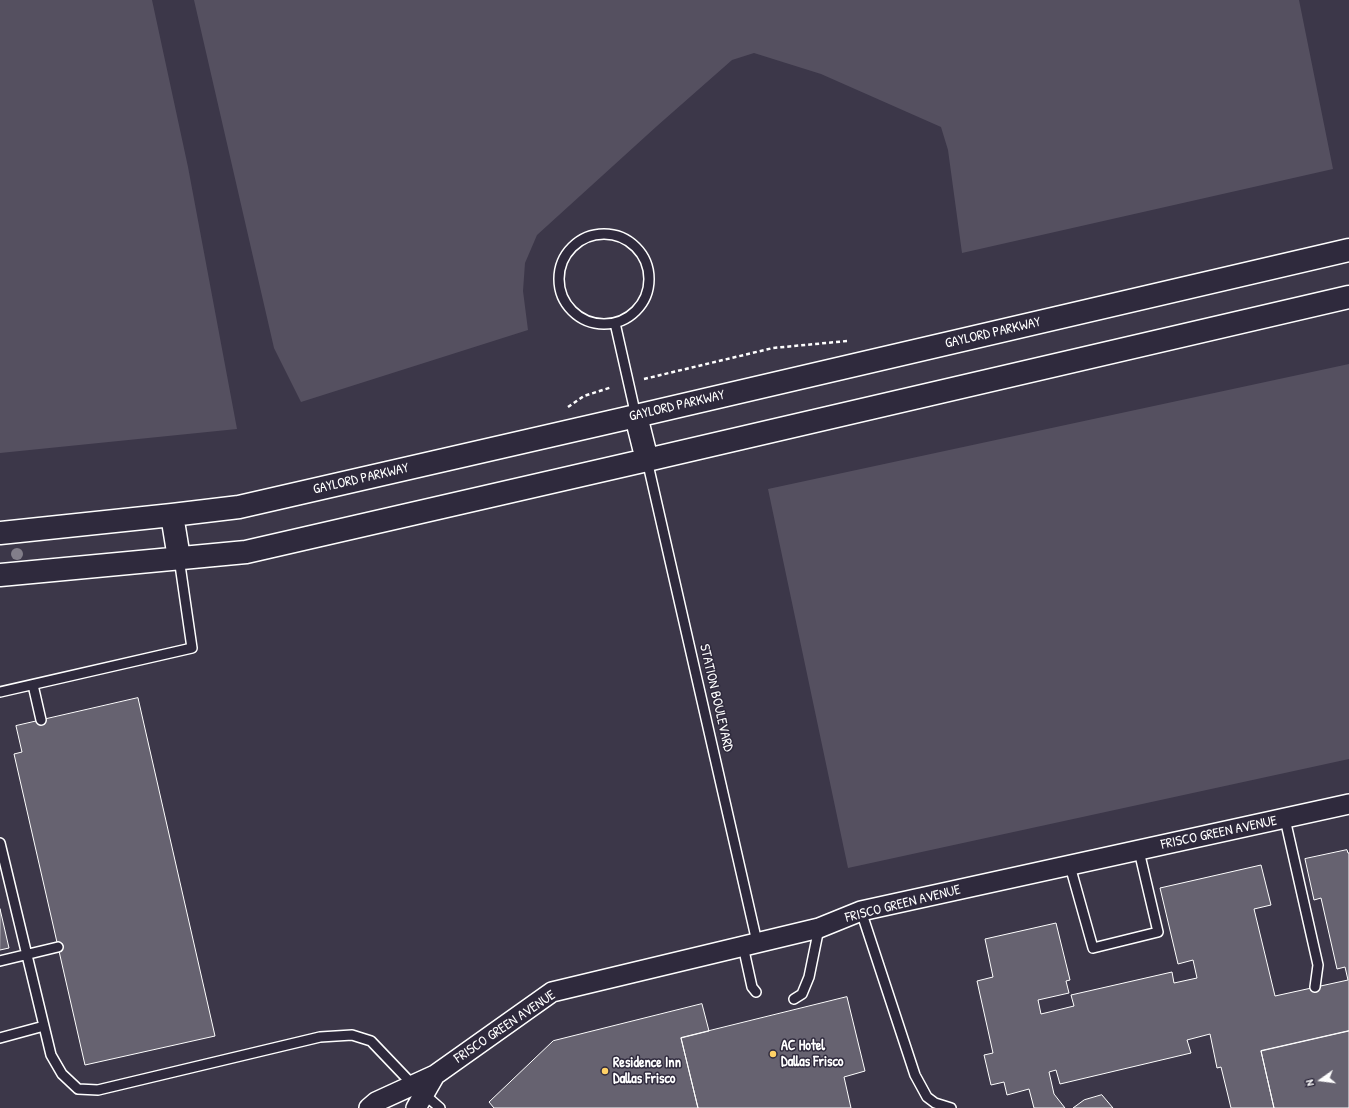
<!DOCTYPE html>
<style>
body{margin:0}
#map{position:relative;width:1349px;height:1108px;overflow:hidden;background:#3c3749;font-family:"Patrick Hand",sans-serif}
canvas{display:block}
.north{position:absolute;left:1301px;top:1060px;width:40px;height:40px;-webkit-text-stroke:3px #2f2a3d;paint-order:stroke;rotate:256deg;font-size:11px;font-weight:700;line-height:16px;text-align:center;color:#fff}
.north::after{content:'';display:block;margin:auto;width:14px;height:18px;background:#fff;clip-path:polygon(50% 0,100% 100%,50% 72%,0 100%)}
</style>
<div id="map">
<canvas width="1349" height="1108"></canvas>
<div class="north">N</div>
</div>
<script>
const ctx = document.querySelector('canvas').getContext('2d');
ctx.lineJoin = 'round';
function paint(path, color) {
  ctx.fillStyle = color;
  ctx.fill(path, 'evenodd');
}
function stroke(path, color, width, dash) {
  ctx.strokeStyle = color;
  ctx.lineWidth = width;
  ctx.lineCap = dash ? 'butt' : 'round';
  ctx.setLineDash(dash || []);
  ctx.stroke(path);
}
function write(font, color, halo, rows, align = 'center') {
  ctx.font = font + ' "Patrick Hand",sans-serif';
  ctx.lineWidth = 3;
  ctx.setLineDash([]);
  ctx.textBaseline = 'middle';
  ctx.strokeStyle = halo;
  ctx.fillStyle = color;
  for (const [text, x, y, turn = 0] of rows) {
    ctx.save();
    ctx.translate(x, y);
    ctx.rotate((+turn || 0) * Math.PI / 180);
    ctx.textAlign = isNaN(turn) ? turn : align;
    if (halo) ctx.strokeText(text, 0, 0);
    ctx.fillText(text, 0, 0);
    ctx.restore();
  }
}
paint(new Path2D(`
 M0 0H152L188 167 237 429 0 453Z
 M194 0H1299L1333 169 962 253 948 150 941 127 821 74 754 53 732 60 657 126 537 235 525 263 523 291 528 330 301 402 274 348Z
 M1349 364V759L848 868 768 489Z`), '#555060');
const building = new Path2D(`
 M138 698 215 1036 85 1065 14 754 22 752 16 726Z
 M1347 850 1348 853H1349V1031L1261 1051 1274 1108H1231L1221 1067 1217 1068 1210 1034 1187 1040 1191 1053 1060 1084 1056 1070 1049 1072 1054 1094 1065 1108H1034L1029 1089 1007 1095 1004 1082 991 1085 984 1055 993 1053 977 981 993 977 985 939 1056 923 1070 980 1066 981 1069 993 1038 1000 1041 1014 1074 1006 1071 995 1172 972 1174 983 1197 978 1193 960 1178 964 1160 888 1261 865 1271 905 1254 909 1275 996 1348 980 1345 967 1337 969 1321 898 1314 900 1305 859Z
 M0 909 9 948 0 950Z
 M847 997 865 1071 844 1077 851 1108H698L681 1038Z
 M702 1004 709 1031 681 1038 698 1108H494L489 1102 553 1041Z
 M1349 1031V1108H1274L1261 1051Z
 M1102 1095 1113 1108H1073L1084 1100Z`);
paint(building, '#666270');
stroke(building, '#fff', 1);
const service = new Path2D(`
 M559 279a45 45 0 1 1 90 0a45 45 0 1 1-90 0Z
 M615 323 636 416
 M647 460 757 942
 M33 685 41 720
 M0 692 192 648 179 558
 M1285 819 1318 965 1315 987
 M0 843 51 1055 62 1074 78 1089 98 1090 320 1037 352 1035 371 1041 413 1085
 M1070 866 1093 948 1158 932 1139 851
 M861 911 915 1075 927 1097 935 1103 951 1108
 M743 946 752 987 756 992
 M0 961 58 947
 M794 999 802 994 809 977 819 928
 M0 1038 44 1026
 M424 1094 440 1108`);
const minor = new Path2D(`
 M369 1108 376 1102 435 1075 552 992 819 928 861 911 1349 804
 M416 1108 435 1075`);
const tertiary = new Path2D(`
 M636 416 647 460
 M172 515 179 558
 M0 533 172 515 239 507 636 416 1349 250
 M0 575 246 552 647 460 1349 297`);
stroke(service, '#fff', 12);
stroke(minor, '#fff', 22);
stroke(tertiary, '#fff', 25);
stroke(new Path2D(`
 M644 379 773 348 847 341
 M568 407 584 396 612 387`), '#fff', 2.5, [4, 3]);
stroke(service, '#2f2a3d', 9);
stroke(minor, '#2f2a3d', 19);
stroke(tertiary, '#2f2a3d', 22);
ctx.fillStyle = '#827e8a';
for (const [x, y] of [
 [17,554]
]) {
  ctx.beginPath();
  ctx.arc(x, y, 6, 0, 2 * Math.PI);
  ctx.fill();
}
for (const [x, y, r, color] of [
 [773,1054,4,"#ffd166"],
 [605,1071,4,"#ffd166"]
]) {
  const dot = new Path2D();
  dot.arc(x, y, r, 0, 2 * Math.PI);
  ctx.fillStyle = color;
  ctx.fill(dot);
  stroke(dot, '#2f2a3d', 1.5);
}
write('14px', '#fff', '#2f2a3d', [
 ["GAYLORD PARKWAY",993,333,-13],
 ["GAYLORD PARKWAY",677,406,-13],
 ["GAYLORD PARKWAY",361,479,-13],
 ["STATION BOULEVARD",716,698,77],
 ["FRISCO GREEN AVENUE",1219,833,-12],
 ["FRISCO GREEN AVENUE",903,904,-14],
 ["FRISCO GREEN AVENUE",505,1027,-34]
]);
write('bold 14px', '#fff', '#2f2a3d', [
 ["AC Hotel",781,1046],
 ["Dallas Frisco",781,1062],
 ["Residence Inn",613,1063],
 ["Dallas Frisco",613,1079]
], 'left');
</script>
